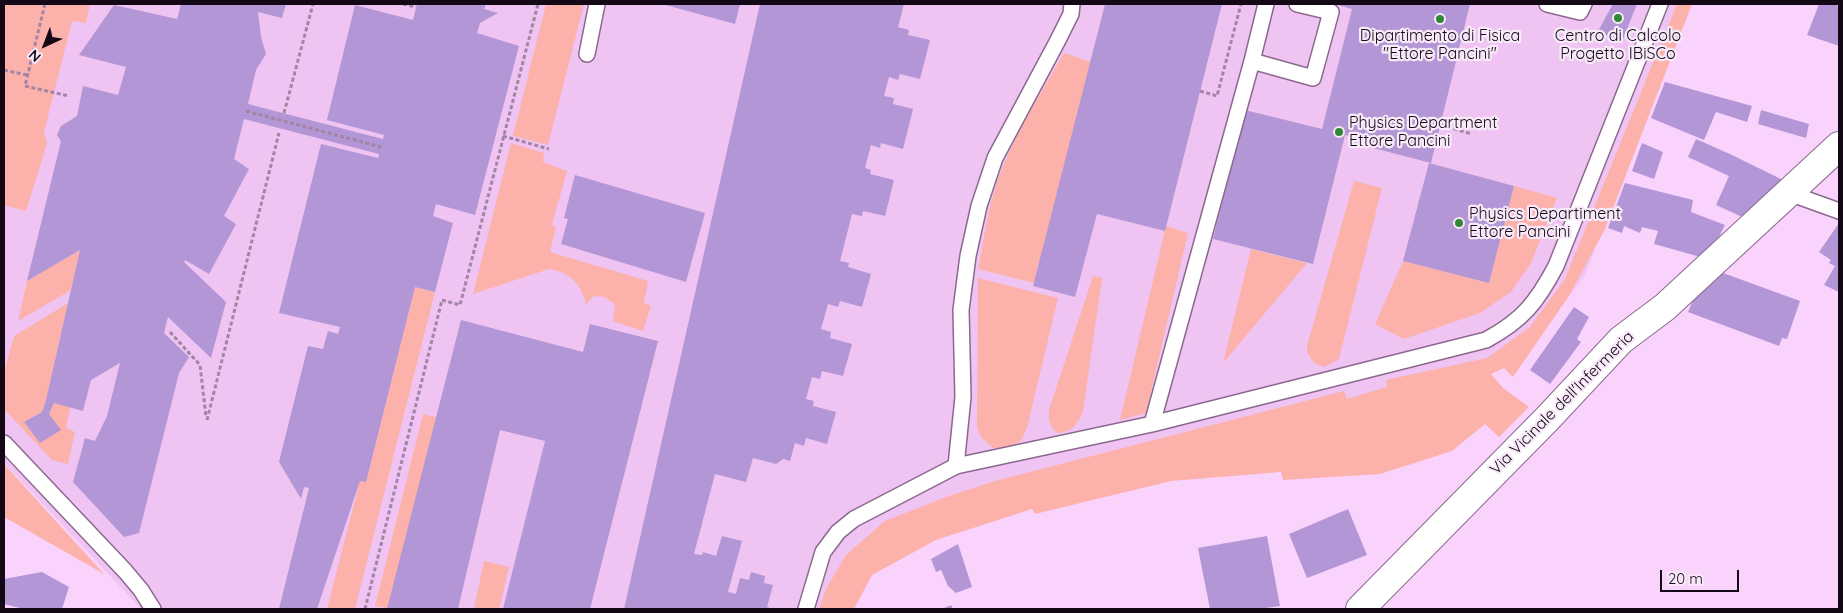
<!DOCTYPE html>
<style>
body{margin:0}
#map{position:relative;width:1843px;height:613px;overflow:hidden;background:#fad3fd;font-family:Quicksand,sans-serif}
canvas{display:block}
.frame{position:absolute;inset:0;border:5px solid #140816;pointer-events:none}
.north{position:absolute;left:20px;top:20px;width:50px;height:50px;-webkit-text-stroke:4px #f9eafa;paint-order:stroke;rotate:223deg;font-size:14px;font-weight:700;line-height:20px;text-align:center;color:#140816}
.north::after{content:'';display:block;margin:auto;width:18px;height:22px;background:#140816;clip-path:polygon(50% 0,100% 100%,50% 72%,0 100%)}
.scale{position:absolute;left:1660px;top:570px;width:79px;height:22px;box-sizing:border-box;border:2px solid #140816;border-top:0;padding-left:6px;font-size:15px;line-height:18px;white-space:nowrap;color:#140816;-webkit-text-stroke:4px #f9eafa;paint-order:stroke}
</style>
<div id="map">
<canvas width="1843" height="613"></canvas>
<div class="frame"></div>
<div class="north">N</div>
<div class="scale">20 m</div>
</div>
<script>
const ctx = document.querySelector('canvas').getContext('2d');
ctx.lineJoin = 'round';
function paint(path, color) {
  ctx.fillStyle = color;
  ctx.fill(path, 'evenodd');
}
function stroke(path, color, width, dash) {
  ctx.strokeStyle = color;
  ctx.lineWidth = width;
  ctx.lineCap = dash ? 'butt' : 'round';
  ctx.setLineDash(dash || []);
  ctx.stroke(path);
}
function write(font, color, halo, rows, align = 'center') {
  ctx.font = font + ' Quicksand,sans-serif';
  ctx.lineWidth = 4.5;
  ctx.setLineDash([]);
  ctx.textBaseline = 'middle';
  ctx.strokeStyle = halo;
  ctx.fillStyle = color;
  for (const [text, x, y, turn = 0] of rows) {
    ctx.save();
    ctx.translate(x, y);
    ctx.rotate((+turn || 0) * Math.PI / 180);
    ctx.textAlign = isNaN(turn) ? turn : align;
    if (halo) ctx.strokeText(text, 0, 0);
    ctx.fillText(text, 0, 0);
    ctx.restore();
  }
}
paint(new Path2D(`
 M4 4H1691L1584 277 1516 360 1202 436 931 537 869 572 849 609H141L4 463Z`), '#f0c4f2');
paint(new Path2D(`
 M4 4H90L86 23 72 21 44 132 47 144 26 211 4 205Z
 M546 4H584L548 145 513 136Z
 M1677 4H1692L1605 229 1569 296 1513 377 1504 368 1491 374 1503 388 1529 407 1499 437 1485 424 1452 451 1380 474 1283 480 1281 472 1171 481 1035 514 1032 509 936 540 872 575 854 609H819L826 589 846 555 885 521 946 497 995 481 1344 391 1347 399 1387 387 1386 380 1487 358 1530 327 1565 279Z
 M1064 53 1091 62 1034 283 978 269C984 239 988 208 998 179 1014 136 1041 93 1064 53Z
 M511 143 544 153 543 162 567 171 552 225 556 228 550 252 648 281 644 303 651 306 643 331 613 321 615 304 604 297 594 296 586 304C581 284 570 272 549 269L473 294Z
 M1354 181 1382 188 1339 359 1324 367 1314 363 1307 352V346Z
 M1514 186 1557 198 1531 263 1511 292 1480 313 1404 339 1375 324 1403 261 1489 283Z
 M1166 226 1188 233 1146 413 1120 420Z
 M1251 249 1307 263 1223 363Z
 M80 250 71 290 18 321 27 281Z
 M1093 276 1102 278 1083 411C1077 425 1073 432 1057 433 1050 426 1048 421 1049 410Z
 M978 278 1058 298 1027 428 1021 441 1007 448H993L981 437 977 428Z
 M415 287 435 292 355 609H327L360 481 366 482Z
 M68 303 46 400 42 412 24 422 40 442 60 430 49 414 54 403 70 407 66 428 75 432 68 464 52 460 4 409V373L14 336Z
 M423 414 440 418 392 609 375 606Z
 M4 464 104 574 4 517Z
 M484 561 509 567 499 609H474Z`), '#fcb1ab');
paint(new Path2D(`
 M181 4H286L282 18 258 12 261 37 266 54 256 70 248 104 383 139 384 135 327 120 355 5 413 20 417 4H486L484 9 498 13 480 23 477 33 519 46 475 215 436 204 433 216 453 223 435 292 415 287 366 482 360 481 317 609H279L309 488 304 487 301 499 279 462 308 346 323 349 328 331 338 334 340 327 279 313 321 144 378 158 379 154 244 119 234 159 249 169 224 216 236 224 209 274 185 260 184 262 226 302 211 358 168 317 164 333 189 357 179 373 139 533 124 537 73 482 85 438 95 441 107 416 120 363 91 380 83 411 54 403 49 414 61 430 40 443 24 422 42 412 46 400 80 250 27 281 61 141 57 135 61 126 77 116 83 86 118 95 126 67 79 55 114 5 177 19Z
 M662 4H740L735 24Z
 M760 4H904L898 27 909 30 908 35 930 40 920 79 900 74 898 80 889 77 884 96 894 98 893 104 913 109 903 149 881 143 880 148 871 145 865 168 871 170 870 174 894 180 885 216 863 211 862 216 852 214 840 261 849 263 848 267 871 274 862 307 840 301 838 307 828 304 821 329 831 332 830 338 852 344 843 376 822 371 820 379 812 377 806 399 814 401 813 406 836 412 827 444 806 438 804 446 795 443 790 461 783 459 776 464 753 458 746 482 715 474 694 554 702 555 703 552 716 556 722 536 742 541 728 592 736 594 740 578 749 580 751 572 765 576 764 583 773 585 767 607 773 609H624Z
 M1105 4H1222L1165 231 1097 214 1075 297 1033 286Z
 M1335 4H1470L1431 163 1354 143 1356 138 1345 135 1313 264 1213 239 1245 110 1322 129 1352 9Z
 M1613 4H1637L1623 39 1597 33Z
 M1819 4H1833L1839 6V46L1807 35Z
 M1665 82 1752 106 1747 122 1716 112 1704 140 1651 118Z
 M1761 110 1809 124 1806 138 1758 124Z
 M1696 139 1732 155 1785 181 1751 221 1716 205 1729 176 1688 157Z
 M1642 143 1663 152 1654 179 1632 171Z
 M1429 163 1514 186 1489 283 1403 261Z
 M575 175 705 213 686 282 561 244 568 219 564 218Z
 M1625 183 1693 200 1691 212 1725 225 1708 259 1654 244 1658 231 1642 227 1640 233 1624 226 1622 233 1608 228Z
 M1839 223V292L1824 285 1835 266 1829 263 1831 260 1819 252Z
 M1723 273 1800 301 1787 339 1782 338 1779 346 1688 312 1698 288Z
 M1574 307 1589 317 1577 339 1581 342 1550 384 1530 370Z
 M461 320 583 352 590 324 658 341 590 609H503L545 441 500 430 458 609H387Z
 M1348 509 1367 555 1307 578 1289 534Z
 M1267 536 1280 606 1258 609H1210L1198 548Z
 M958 544 972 587 956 593 948 586 941 570 936 572 931 559Z
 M42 572 69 587 62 609H24L4 604V579Z
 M951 605 953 609H942Z`), '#b296d5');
const lane = new Path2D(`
 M1547 4 1580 12 1584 4
 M587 54 597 4
 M1252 61 1313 78 1331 12 1297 4
 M1789 193 1839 211
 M1152 424 1252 61 1266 4
 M4 443 125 571 141 590 153 609
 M956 466 963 397 961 310 968 256 979 206 995 158 1057 42 1071 14 1072 4
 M806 609 823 552 838 532 854 519 956 466 1152 424 1486 340C1523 320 1537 302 1556 266L1660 4`);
const street = new Path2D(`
 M1360 609 1547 419 1621 340 1665 307 1839 146`);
stroke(lane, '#8b698e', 18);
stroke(street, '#8b698e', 30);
stroke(new Path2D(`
 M45 4 25 86 69 96
 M403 4 416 7
 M4 70 27 75
 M1200 91 1217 96 1241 4
 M246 111 381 147
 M284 113 313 4
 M1441 125 1472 134
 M503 136 549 149
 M170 332 200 365 206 417
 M207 420 279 133
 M365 609 442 300 460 305 538 4`), '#a185a4', 3, [4, 2.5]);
stroke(lane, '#fff', 15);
stroke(street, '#fff', 28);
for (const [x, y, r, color] of [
 [1618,18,5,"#318735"],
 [1440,19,5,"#318735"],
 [1339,132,5,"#318735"],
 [1459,223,5,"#318735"]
]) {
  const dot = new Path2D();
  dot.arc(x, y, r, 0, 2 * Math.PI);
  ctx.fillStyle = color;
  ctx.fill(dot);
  stroke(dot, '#f9eafa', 2);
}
write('16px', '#140816', '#f9eafa', [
 ["Dipartimento di Fisica",1440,36],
 ["\"Ettore Pancini\"",1440,54],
 ["Centro di Calcolo",1618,36],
 ["Progetto IBiSCo",1618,54],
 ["Physics Department",1349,123,"left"],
 ["Ettore Pancini",1349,141,"left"],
 ["Physics Departiment",1469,214,"left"],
 ["Ettore Pancini",1469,232,"left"]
]);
write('16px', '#140816', '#f9eafa', [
 ["Via Vicinale dell'Infermeria",1562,403,-45]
]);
</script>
